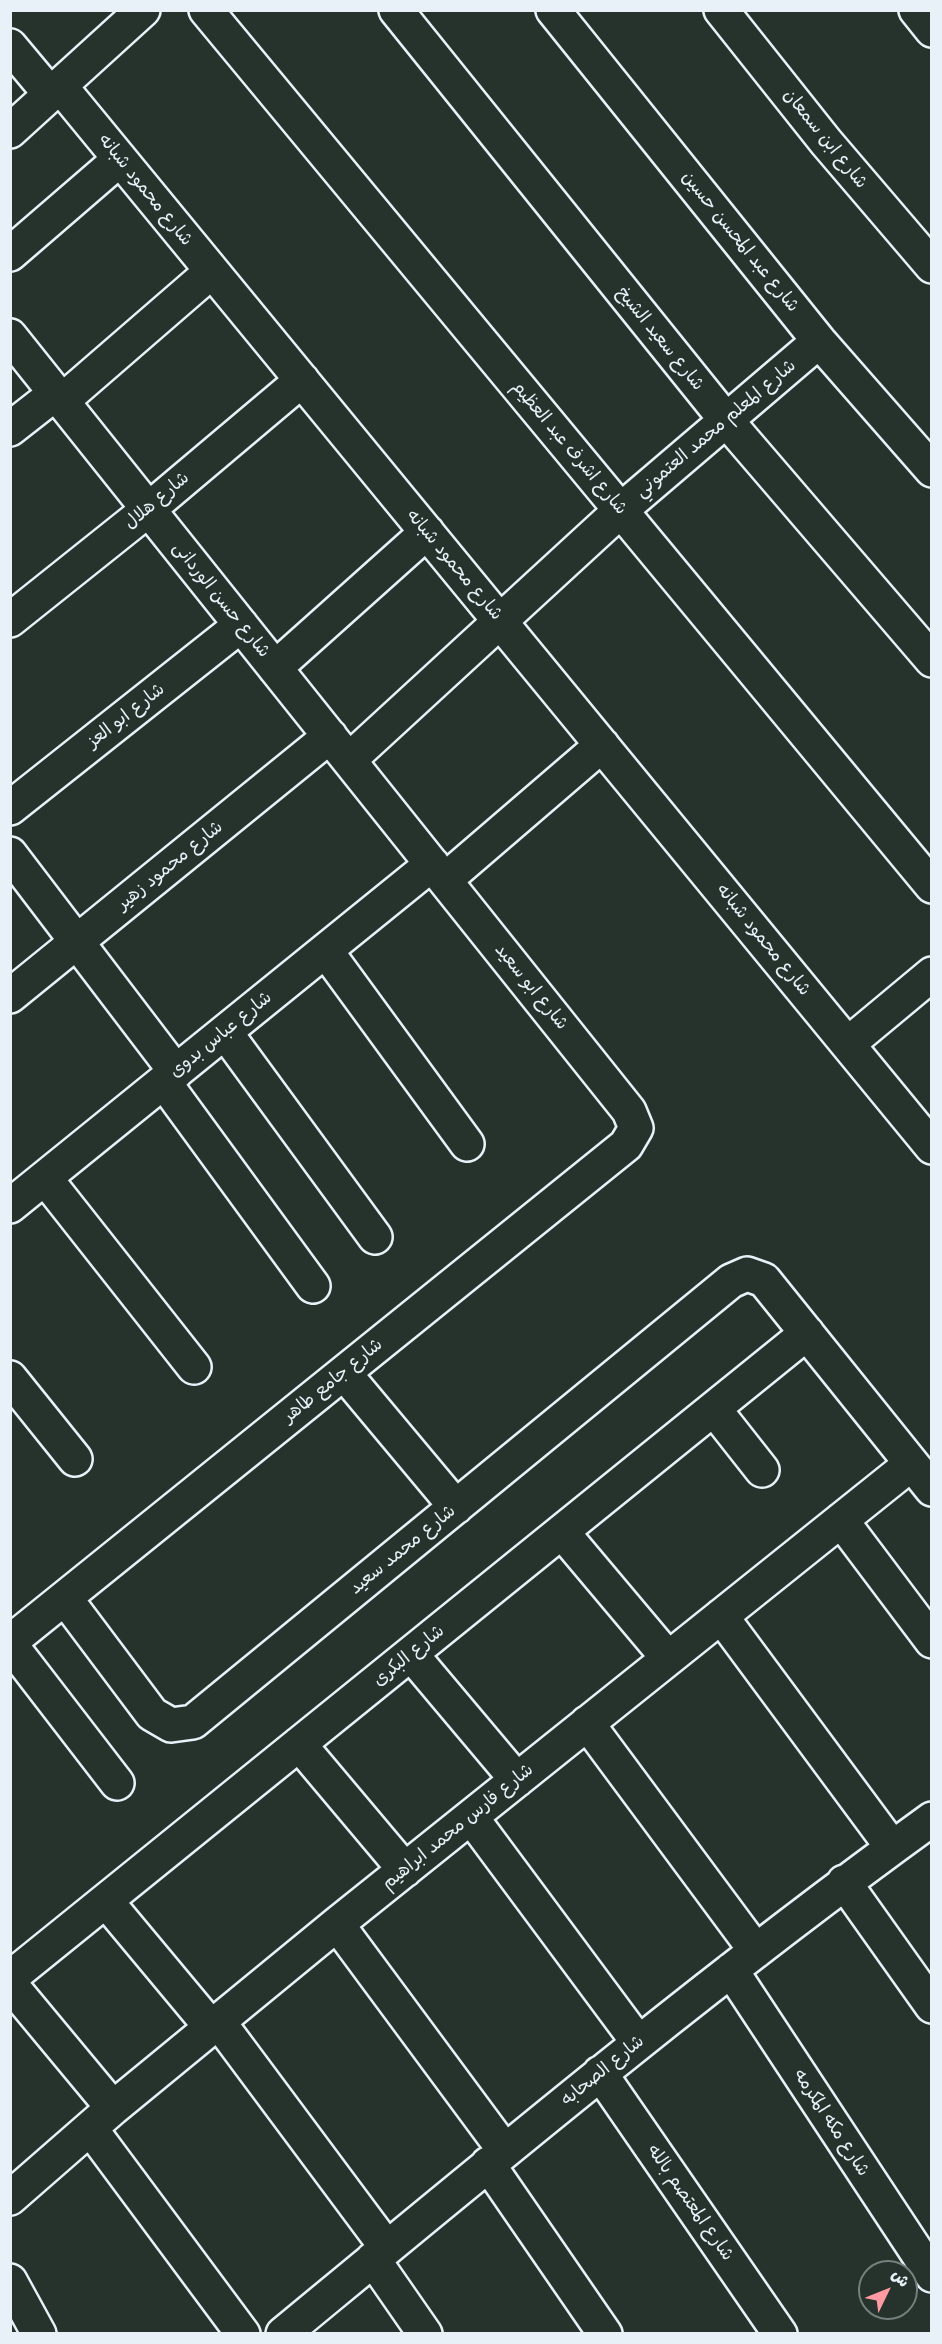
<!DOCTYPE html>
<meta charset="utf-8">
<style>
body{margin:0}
#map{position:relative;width:942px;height:2344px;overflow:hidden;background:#26332d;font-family:"Balsamiq Sans","Playpen Sans Arabic",sans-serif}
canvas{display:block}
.frame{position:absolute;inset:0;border:12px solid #e8f1f8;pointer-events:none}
.north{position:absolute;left:858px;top:2260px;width:60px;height:60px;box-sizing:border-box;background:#26332d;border:2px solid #747f7e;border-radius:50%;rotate:47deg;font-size:16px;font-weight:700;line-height:24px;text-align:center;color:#e8f1f8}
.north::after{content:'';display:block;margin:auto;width:21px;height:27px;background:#ff9aa2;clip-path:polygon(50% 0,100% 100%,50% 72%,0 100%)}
</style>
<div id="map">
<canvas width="942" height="2344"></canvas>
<div class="frame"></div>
<div class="north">ش</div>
</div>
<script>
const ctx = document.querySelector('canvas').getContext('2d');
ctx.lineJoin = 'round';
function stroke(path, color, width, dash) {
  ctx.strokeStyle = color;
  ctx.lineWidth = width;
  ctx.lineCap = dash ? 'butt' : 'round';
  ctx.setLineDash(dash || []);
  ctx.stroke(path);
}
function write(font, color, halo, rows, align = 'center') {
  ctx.font = font + ' "Balsamiq Sans","Playpen Sans Arabic",sans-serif';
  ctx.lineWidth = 4.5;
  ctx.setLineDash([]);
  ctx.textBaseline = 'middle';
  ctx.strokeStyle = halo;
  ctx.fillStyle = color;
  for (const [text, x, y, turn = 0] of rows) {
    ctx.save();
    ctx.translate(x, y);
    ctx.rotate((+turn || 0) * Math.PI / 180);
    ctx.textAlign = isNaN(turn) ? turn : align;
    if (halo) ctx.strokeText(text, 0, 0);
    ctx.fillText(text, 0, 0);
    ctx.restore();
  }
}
const minor = new Path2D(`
 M206 10 932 886
 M396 10 726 420 932 660
 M553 10 819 341 932 470
 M721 10 826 142 932 266
 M916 10 932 30
 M10 46 51 95
 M60 86 932 1147
 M10 131 143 10
 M10 254 120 159
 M10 336 629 1111 636 1128 626 1145 10 1642
 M62 401 212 271
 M10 429 56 393
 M10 620 149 509 302 380
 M275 668 427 532
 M349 760 621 510 819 341
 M10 808 241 625
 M10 854 176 1072
 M445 880 602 745
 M326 951 467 1144
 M10 996 330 736
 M225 1032 375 1237
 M848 1044 932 974
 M164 1082 313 1286
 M45 1178 194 1367
 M10 1206 432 864
 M344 1373 456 1507
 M10 1378 75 1459
 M714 1409 762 1470
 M841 1520 932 1641
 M562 1532 668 1658
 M65 1598 152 1714 171 1725 193 1722 731 1281 747 1274 764 1280 932 1489
 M721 1616 892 1847
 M10 1644 117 1783
 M411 1654 517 1780
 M587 1723 756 1951
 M299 1744 405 1870
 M471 1817 638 2042
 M844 1882 932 2006
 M106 1901 211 2027
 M337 1924 505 2151
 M731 1970 932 2275
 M10 1978 807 1333
 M10 1984 113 2108
 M218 2021 387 2248
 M600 2073 780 2334
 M90 2128 243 2334
 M488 2164 605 2334
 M10 2198 113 2108 337 1924 911 1464
 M373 2259 425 2334
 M10 2281 39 2334
 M283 2334C496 2158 708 1981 932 1819`);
stroke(minor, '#e8f1f8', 38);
stroke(minor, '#26332d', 33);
write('18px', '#e8f1f8', '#26332d', [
 ["شارع ابن سمعان",825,139,51],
 ["شارع محمود شبانه",145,190,51],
 ["شارع عبد المحسن حسين",740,242,51],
 ["شارع سعيد الشيخ",660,339,51],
 ["شارع المعلم محمد العتموني",716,429,-40],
 ["شارع اشرف عبد العظيم",569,448,50],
 ["شارع هلال",157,501,-40],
 ["شارع محمود شبانه",454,565,50],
 ["شارع حسن الوردانى",221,600,51],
 ["شارع ابو العز",126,716,-38],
 ["شارع محمود زهير",170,866,-39],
 ["شارع محمود شبانه",763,940,51],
 ["شارع ابو سعيد",531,987,51],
 ["شارع عباس بدوى",221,1035,-39],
 ["شارع جامع طاهر",333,1381,-39],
 ["شارع محمد سعيد",403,1550,-39],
 ["شارع البكرى",409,1656,-39],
 ["شارع فارس محمد ابراهيم",458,1827,-39],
 ["شارع الصحابه",603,2071,-39],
 ["شارع مكه المكرمه",831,2123,57],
 ["شارع المعتصم بالله",690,2203,55]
]);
</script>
